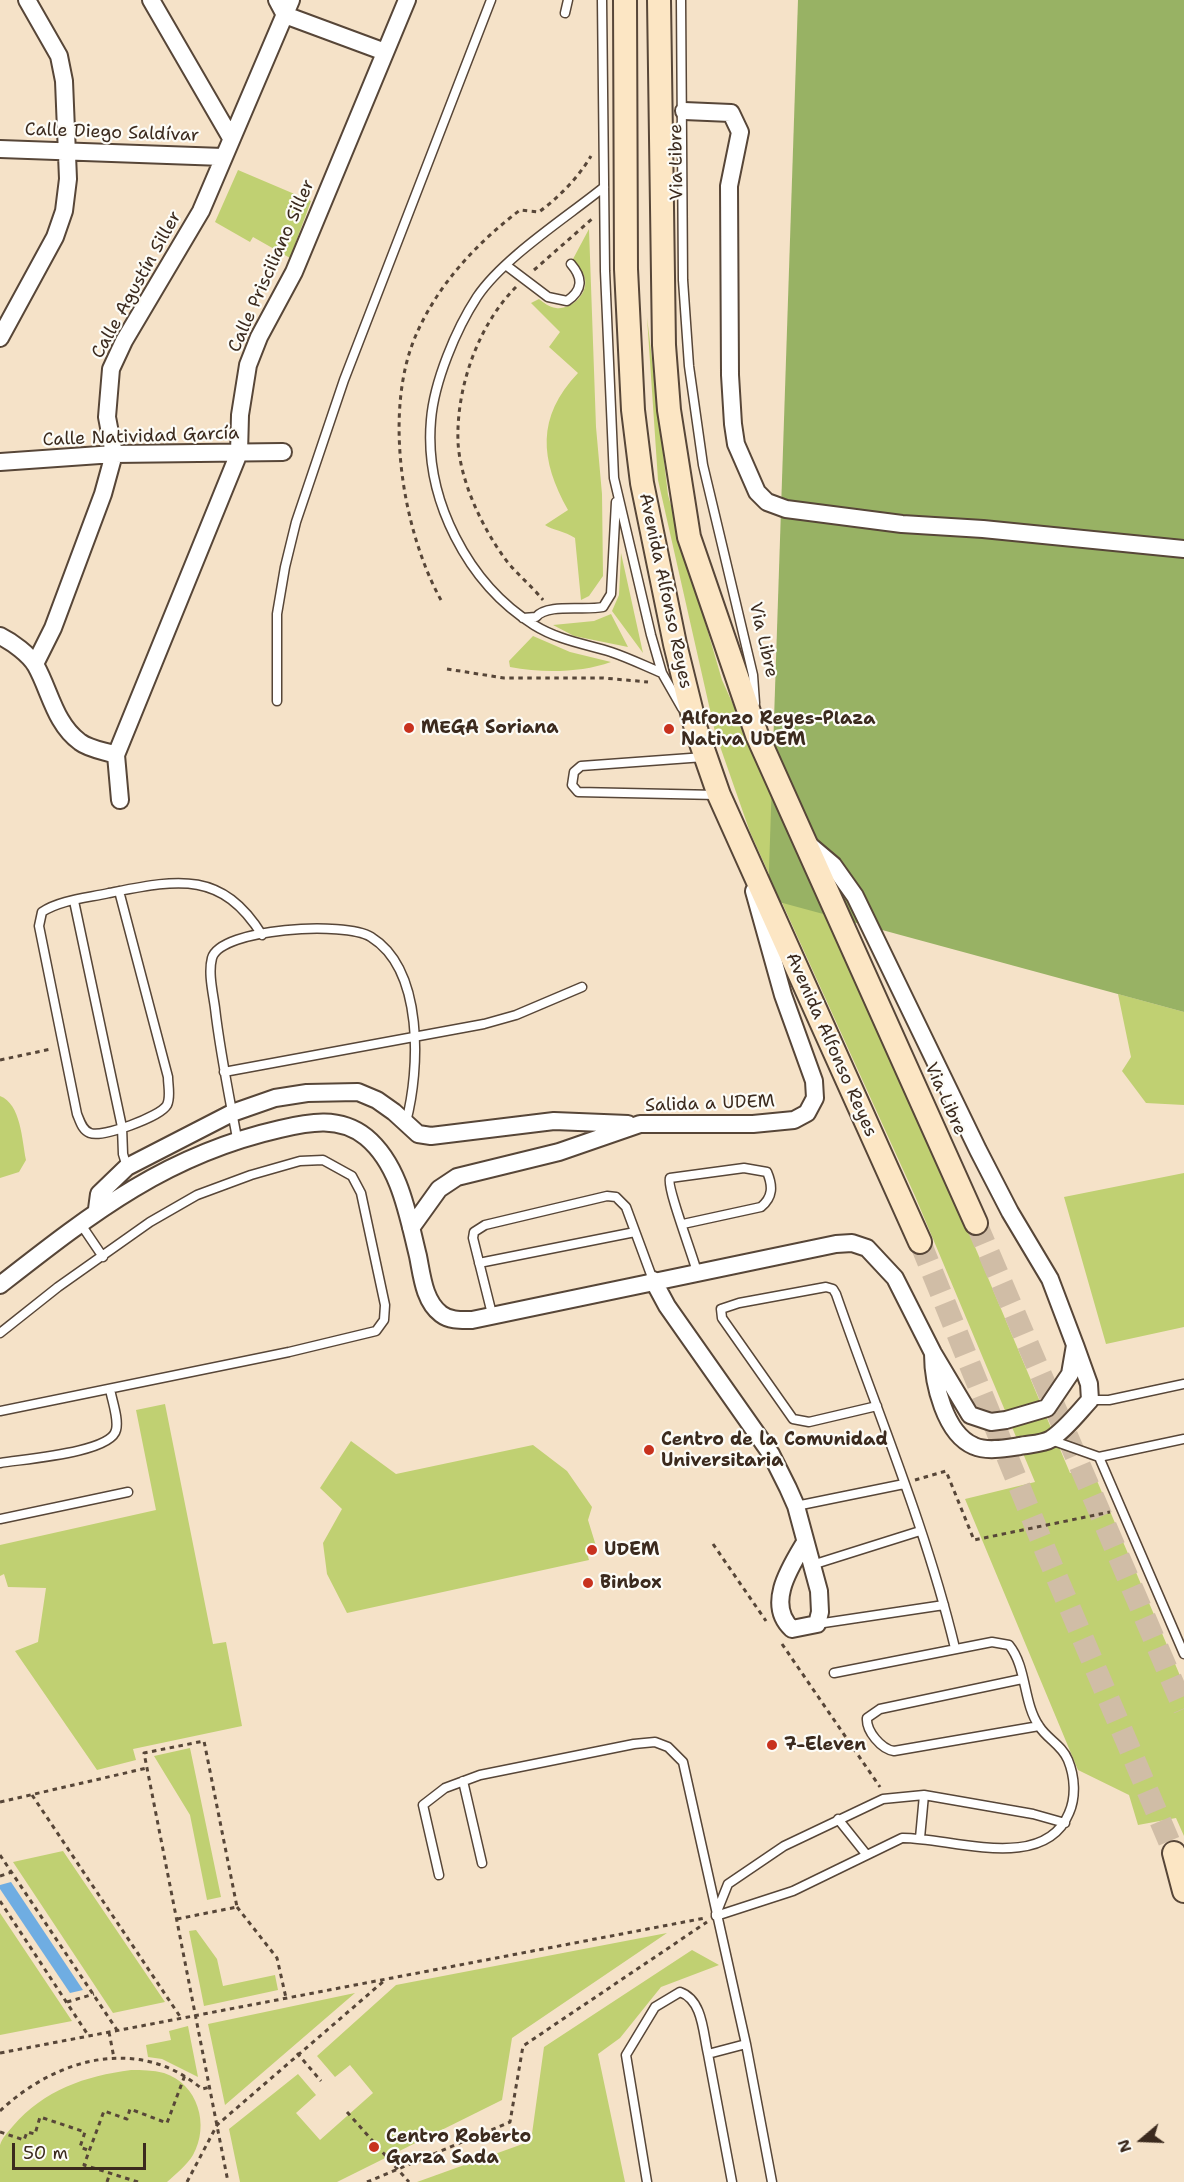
<!DOCTYPE html>
<meta charset="utf-8">
<style>
body{margin:0}
#map{position:relative;width:1184px;height:2182px;overflow:hidden;background:#f5e2c8;font-family:"Shantell Sans",sans-serif}
canvas{display:block}
.north{position:absolute;left:1112px;top:2110px;width:60px;height:60px;-webkit-text-stroke:4px #fdfcf7;paint-order:stroke;rotate:251deg;font-size:16px;font-weight:700;line-height:24px;text-align:center;color:#3b2a1e}
.north::after{content:'';display:block;margin:auto;width:21px;height:27px;background:#3b2a1e;clip-path:polygon(50% 0,100% 100%,50% 72%,0 100%)}
.scale{position:absolute;left:12px;top:2143px;width:134px;height:27px;box-sizing:border-box;border:3px solid #3b2a1e;border-top:0;padding-left:8px;font-size:18px;line-height:21px;white-space:nowrap;color:#3b2a1e;-webkit-text-stroke:4px #fdfcf7;paint-order:stroke}
</style>
<div id="map">
<canvas width="1184" height="2182"></canvas>
<div class="north">N</div>
<div class="scale">50 m</div>
</div>
<script>
const ctx = document.querySelector('canvas').getContext('2d');
ctx.lineJoin = 'round';
function paint(path, color) {
  ctx.fillStyle = color;
  ctx.fill(path, 'evenodd');
}
function stroke(path, color, width, dash) {
  ctx.strokeStyle = color;
  ctx.lineWidth = width;
  ctx.lineCap = dash ? 'butt' : 'round';
  ctx.setLineDash(dash || []);
  ctx.stroke(path);
}
function write(font, color, halo, rows, align = 'center') {
  ctx.font = font + ' "Shantell Sans",sans-serif';
  ctx.lineWidth = 4.5;
  ctx.setLineDash([]);
  ctx.textBaseline = 'middle';
  ctx.strokeStyle = halo;
  ctx.fillStyle = color;
  for (const [text, x, y, turn = 0] of rows) {
    ctx.save();
    ctx.translate(x, y);
    ctx.rotate((+turn || 0) * Math.PI / 180);
    ctx.textAlign = isNaN(turn) ? turn : align;
    if (halo) ctx.strokeText(text, 0, 0);
    ctx.fillText(text, 0, 0);
    ctx.restore();
  }
}
paint(new Path2D(`
 M238 170 311 201 290 258 253 237 250 242 215 222Z
 M589 229 596 427 602 494 603 576 589 596 581 600 575 538C565 531 552 530 545 525L568 510C540 460 536 417 578 373L549 347 560 332 531 303 539 299C544 303 549 307 556 308 570 310 588 295 585 279 584 272 577 265 573 259Z
 M647 317 668 495 722 680 933 1147 1070 1473 1092 1469 1184 1685V1836L1176 1818 1138 1825 1129 1795 1078 1770 965 1499 1035 1482 915 1196 750 832 715 732 658 480Z
 M621 553 643 653 612 611 619 595Z
 M611 614 628 647 574 636 553 625 594 621Z
 M533 636 570 652 611 662C580 673 542 673 510 667L509 661Z
 M1118 994 1184 1012V1105L1146 1103 1122 1071 1131 1057Z
 M0 1096C21 1104 22 1140 26 1160L19 1172 0 1178Z
 M1184 1173V1327L1106 1344 1064 1197Z
 M165 1404 213 1644 226 1642 242 1726 133 1749 136 1760 97 1770 15 1651 38 1642 46 1588 8 1587 4 1574 0 1576V1545L156 1510 136 1410Z
 M351 1441 396 1474 533 1445 567 1471 592 1507 588 1520 596 1546 586 1550 589 1560 347 1613 327 1574 323 1543 342 1509 320 1488Z
 M190 1748 221 1897 207 1900 190 1815 154 1756Z
 M63 1851 165 2002 113 2013 13 1862Z
 M0 1913 72 2021 0 2035Z
 M196 1930 217 1959 223 1986 275 1975 278 1990 204 2006 189 1931Z
 M667 1933 512 2038 502 2100 337 2182H240L229 2129 298 2074 316 2095 296 2113 320 2140 373 2093 350 2065 335 2077 317 2056 396 1985Z
 M692 1950 719 1965 661 1987 620 2038 598 2054 625 2182H417L531 2141 544 2047Z
 M355 1993 225 2105 208 2024Z
 M188 2026 198 2077 162 2059 148 2057 146 2045 171 2040 169 2031Z
 M131 2070C142 2070 153 2070 164 2073 198 2084 210 2125 193 2155 187 2165 176 2174 167 2182H0C0 2171 0 2156 0 2145 2 2138 8 2132 13 2126 44 2090 85 2076 131 2070Z`), '#c0d072');
paint(new Path2D(`
 M798 0H1184V1012L768 899Z`), '#98b264');
paint(new Path2D(`
 M11 1882 83 1990 70 1993 0 1889V1885Z`), '#6fade2');
stroke(new Path2D(`
 M976 1223 1184 1709
 M920 1242 1046 1552 1174 1853`), '#d0bda6', 22, [22, 11]);
const lane = new Path2D(`
 M602 0 605 271 614 478 651 635 662 673 682 708
 M681 0 683 280 689 366 703 465 753 675 755 703
 M565 13 568 0
 M604 187C567 217 503 258 477 297 456 329 434 382 431 420 424 499 468 584 534 625 558 640 585 644 611 652 629 658 645 666 662 673
 M507 266 548 297 567 301C583 290 583 278 571 264
 M523 618 536 617C547 603 585 611 603 607L611 594 616 502
 M277 701V614L285 567 296 522 344 380 491 0
 M704 757 581 766 574 772 572 785 578 792 717 795
 M119 891 168 1077C168 1086 171 1097 167 1105 160 1117 102 1138 90 1133 82 1130 80 1121 77 1114L39 926 42 912C60 900 87 898 109 893 176 880 221 869 262 935
 M74 901 122 1127 123 1154 127 1167
 M224 1072 484 1024 516 1015 582 987
 M237 1138C229 1095 220 1052 215 1008 213 993 208 973 212 958 221 928 345 921 371 937 424 970 420 1069 406 1122
 M80 1223 103 1257
 M683 1224 761 1207C773 1197 773 1186 767 1172L744 1168 670 1178C666 1186 693 1256 697 1272
 M479 1263 635 1232
 M492 1314 473 1238 474 1232 485 1225 607 1196 616 1197 626 1207 653 1280
 M0 1333 58 1287 150 1222 197 1195 251 1175 300 1161 323 1160 352 1176 361 1193 385 1305 384 1320 376 1331 289 1352 0 1411
 M1090 1400H1109L1184 1384
 M877 1406 809 1422 793 1419 722 1318 721 1309 739 1303 826 1287 833 1289 836 1294C877 1412 926 1527 955 1648
 M1051 1440 1099 1457 1184 1439
 M1099 1457 1184 1654
 M0 1463C22 1459 111 1453 116 1430 119 1419 112 1401 110 1389
 M796 1506 904 1484
 M0 1519 128 1492
 M812 1565 920 1531
 M817 1624 944 1605
 M1022 1679 880 1709 867 1718C866 1731 881 1749 894 1751L1039 1726
 M463 1781 482 1863
 M838 1819 866 1854
 M920 1838 924 1795
 M439 1875 423 1805 445 1788 480 1775 634 1744 655 1742 668 1747 683 1762 746 2044 772 2182
 M716 1914 728 1884 784 1846 883 1799 924 1795 1033 1814 1065 1823
 M716 1916 793 1891 902 1838C949 1837 1044 1874 1069 1813 1076 1797 1075 1777 1068 1760 1062 1745 1047 1739 1039 1726 1023 1703 1027 1667 1009 1645L992 1642 834 1673
 M708 2054 732 2182
 M647 2182 626 2055 655 2007 680 1992C703 2000 703 2033 708 2054L746 2044`);
const street = new Path2D(`
 M151 0 231 138
 M277 0 285 15 385 52
 M684 111 731 113 740 132 729 186 730 375 733 424 736 444 757 492 767 502 786 509 902 524 983 529 1184 549
 M0 149 223 157
 M0 338 55 237 64 211 68 179 64 81 59 56 27 0
 M0 462 114 454 283 452
 M0 636C12 642 29 654 36 666 50 691 55 724 80 742 89 749 105 751 116 755
 M35 664 53 628 103 494 114 454 107 417 111 369 124 341 201 211 291 0
 M120 800 116 755 239 453 240 415 248 365 259 337 294 272 407 0
 M97 1209 99 1194 127 1167 232 1113 275 1098 307 1093 358 1092 377 1100 394 1112 418 1134 431 1136 554 1121 628 1124
 M411 1228 439 1189 457 1177 559 1152 640 1124H753L794 1120 807 1113 815 1098 814 1081 783 995 754 891
 M653 1280 667 1306 771 1454 788 1488 796 1506 819 1591 820 1612 817 1624 792 1629C766 1605 789 1569 804 1544
 M0 1285C91 1214 165 1155 280 1129 309 1122 340 1116 366 1137 400 1165 408 1216 418 1256 422 1276 424 1301 441 1314 450 1321 462 1320 472 1320L836 1244 852 1243 867 1248 895 1278 933 1353 970 1415 991 1422 1006 1420 1047 1408 1070 1374 1075 1345 1050 1279 1010 1212 978 1150 855 896 833 865 807 843
 M933 1354C933 1383 945 1434 974 1446 987 1452 1007 1448 1020 1446 1029 1444 1043 1444 1051 1439 1066 1429 1078 1413 1090 1400L1089 1384 1075 1345`);
const secondary = new Path2D(`
 M625 0 626 269 633 410 642 483 675 644 696 729 719 795 920 1242
 M659 0 664 345 669 410 689 537 757 735 976 1223
 M1174 1853 1184 1891`);
stroke(lane, '#574638', 11);
stroke(street, '#574638', 20);
stroke(secondary, '#574638', 26);
stroke(new Path2D(`
 M534 270 592 219
 M516 287C478 325 456 388 458 442 460 480 481 525 503 556 514 572 531 585 543 600
 M441 600C402 530 383 410 416 335 438 284 477 243 520 210L539 212C559 197 578 178 591 156
 M447 669 504 678H603L648 682
 M0 1060 51 1049
 M915 1480 946 1471 974 1540 1110 1512
 M713 1544 766 1621
 M782 1644 880 1787
 M32 1795 181 2018
 M0 1802 147 1768
 M0 1855 117 2030
 M0 1876 12 1872
 M0 1901 88 2035
 M237 1907 277 1958 286 1998
 M177 1919 237 1907 204 1741 144 1753 147 1768C174 1906 201 2044 228 2182
 M67 2002 94 1994
 M109 2032 114 2058
 M0 2053 705 1918
 M297 2053 321 2081
 M0 2111C56 2058 139 2035 202 2089L210 2087
 M347 2112 409 2182
 M0 2132 24 2140 27 2132 35 2134 40 2117 85 2132 80 2147 90 2151
 M107 2182 110 2173
 M138 2182 84 2165 104 2111 127 2119 130 2109 167 2123 185 2075
 M187 2182 217 2125 385 1980
 M367 2182 510 2122 523 2046 707 1922`), '#574638', 3, [4.5, 4.5]);
stroke(lane, '#fff', 8);
stroke(street, '#fff', 16);
stroke(secondary, '#fce6c4', 22);
for (const [x, y, r, color] of [
 [409,728,6,"#c8321e"],
 [669,729,6,"#c8321e"],
 [649,1450,6,"#c8321e"],
 [592,1550,6,"#c8321e"],
 [588,1583,6,"#c8321e"],
 [772,1745,6,"#c8321e"],
 [374,2147,6,"#c8321e"]
]) {
  const dot = new Path2D();
  dot.arc(x, y, r, 0, 2 * Math.PI);
  ctx.fillStyle = color;
  ctx.fill(dot);
  stroke(dot, '#fdfcf7', 2);
}
write('18px', '#3b2a1e', '#fdfcf7', [
 ["Calle Diego Saldívar",112,133,2],
 ["Via Libre",677,162,-91],
 ["Calle Prisciliano Siller",272,266,-66],
 ["Calle Agustín Siller",137,285,-61],
 ["Calle Natividad García",141,437,-2],
 ["Avenida Alfonso Reyes",665,591,78],
 ["Via Libre",763,640,77],
 ["Avenida Alfonso Reyes",831,1045,66],
 ["Via Libre",945,1099,66],
 ["Salida a UDEM",710,1104,-2]
]);
write('bold 18px', '#3b2a1e', '#fdfcf7', [
 ["Alfonzo Reyes-Plaza",681,719],
 ["Nativa UDEM",681,740],
 ["MEGA Soriana",421,728],
 ["Centro de la Comunidad",661,1440],
 ["Universitaria",661,1461],
 ["UDEM",604,1550],
 ["Binbox",600,1583],
 ["7-Eleven",784,1745],
 ["Centro Roberto",386,2137],
 ["Garza Sada",386,2158]
], 'left');
</script>
